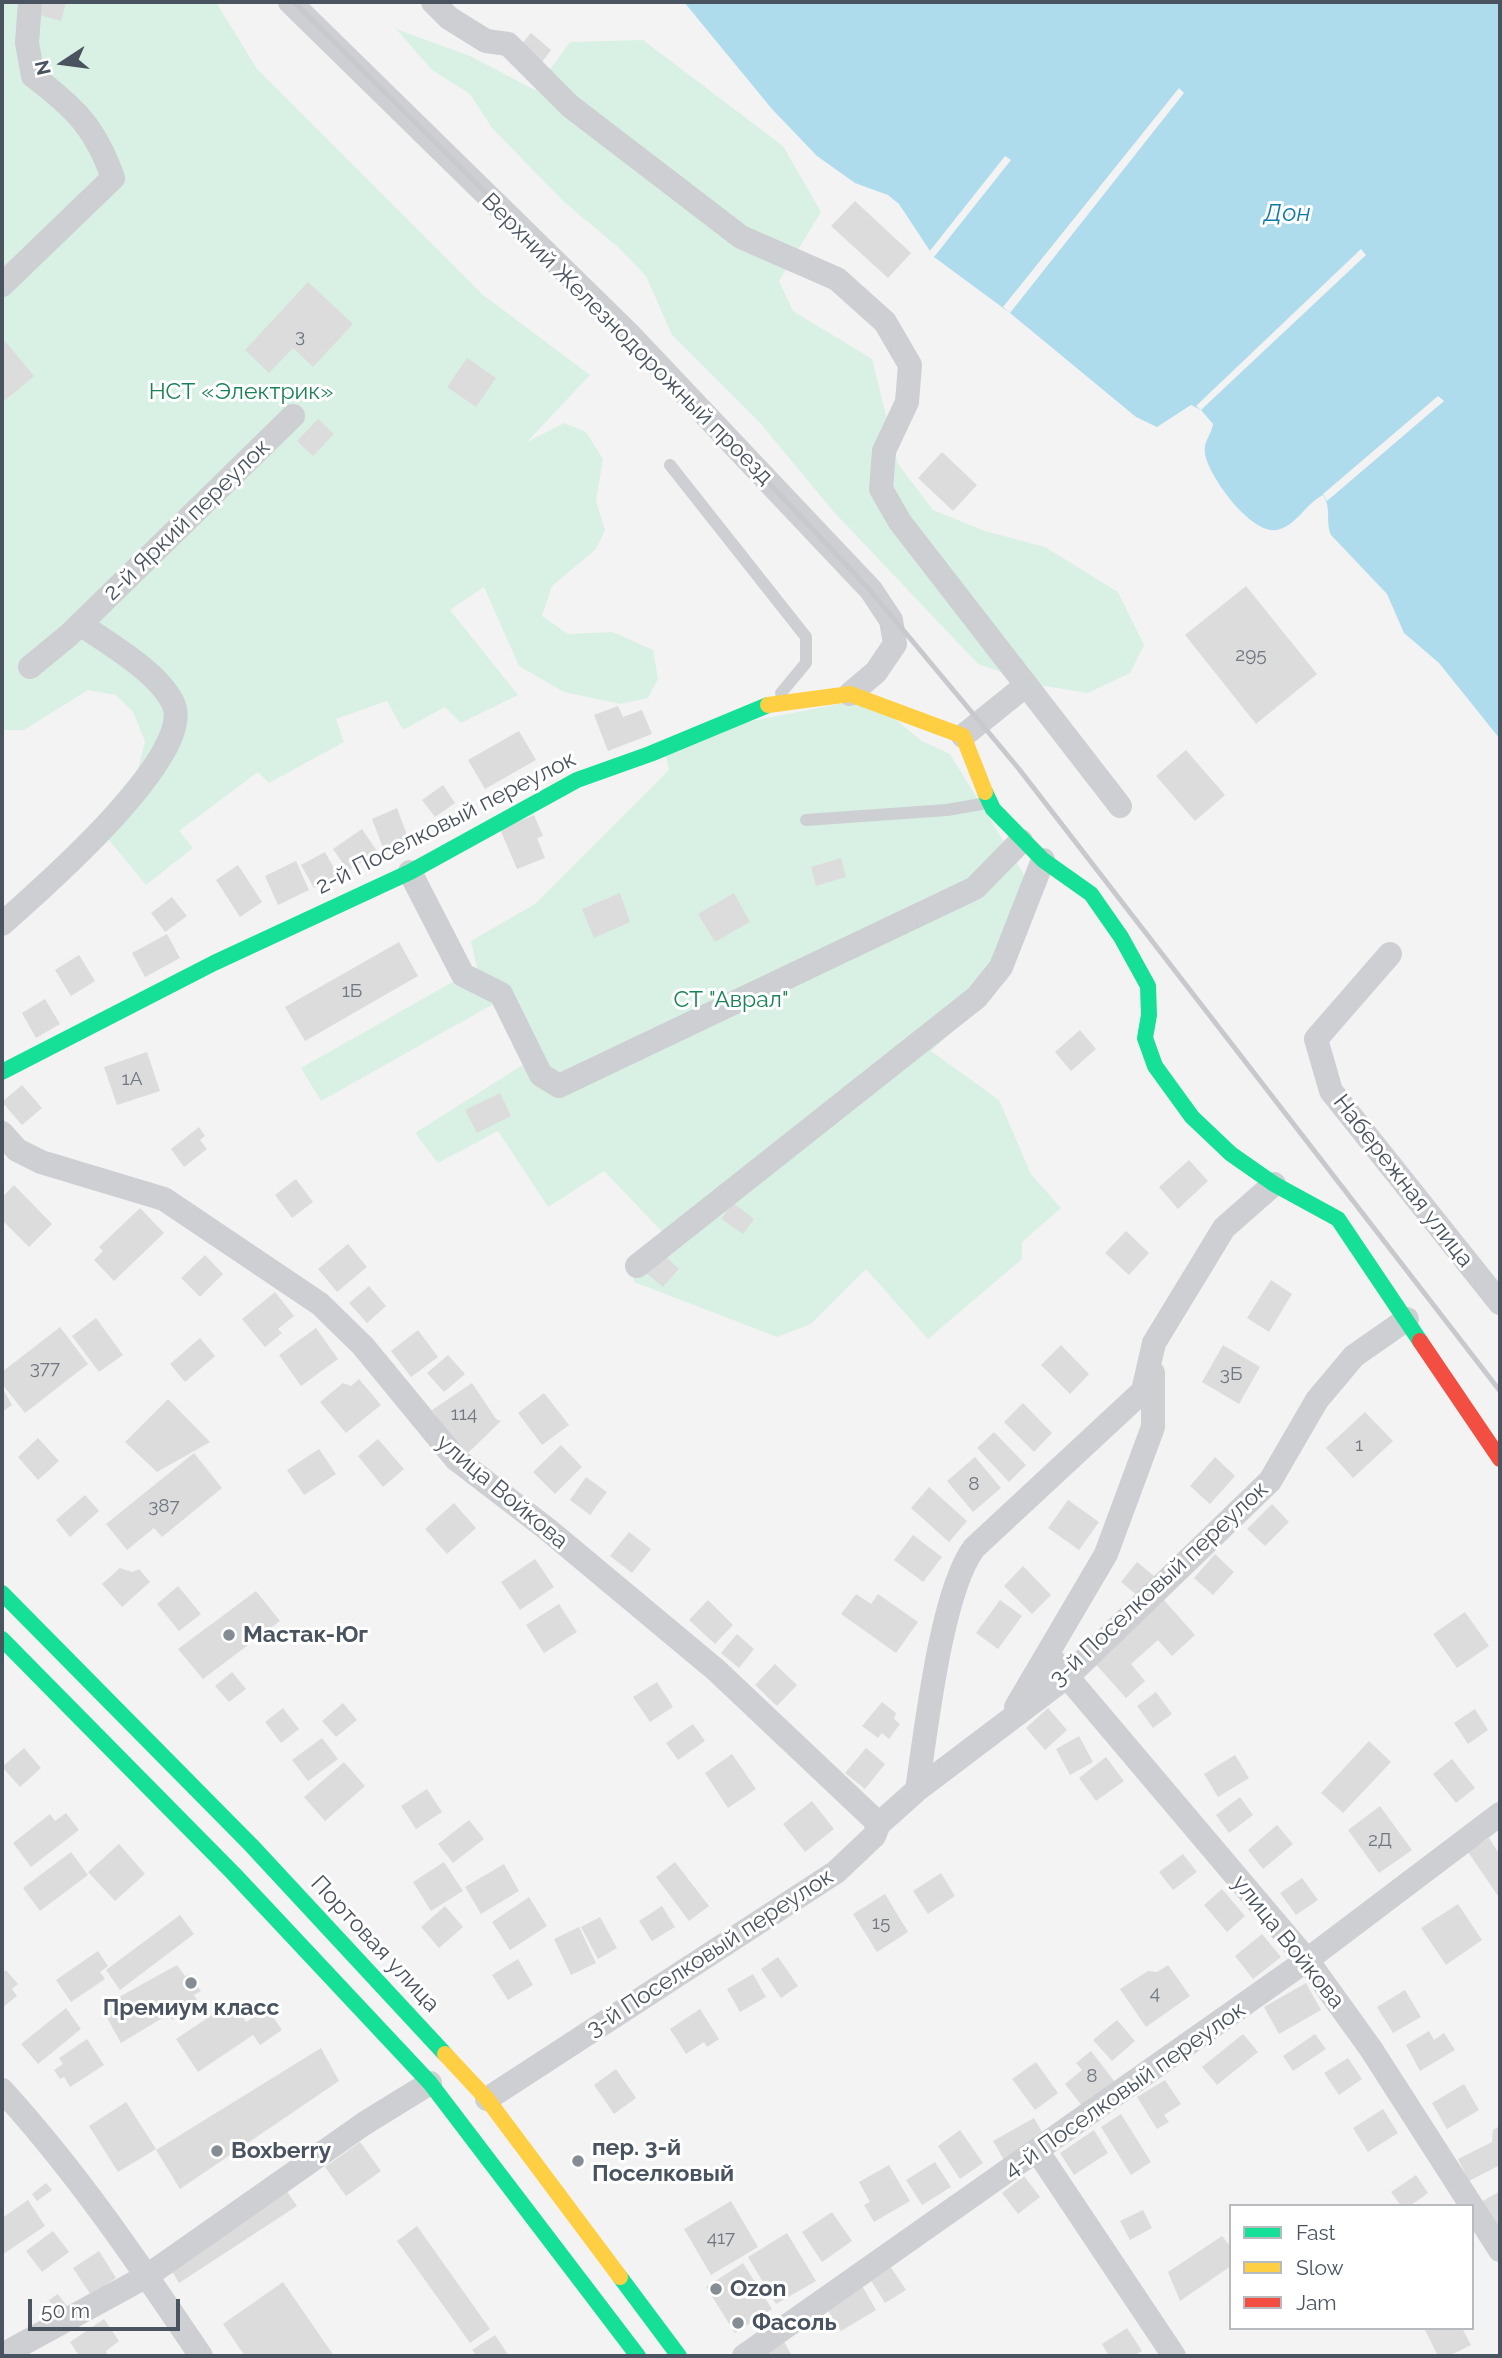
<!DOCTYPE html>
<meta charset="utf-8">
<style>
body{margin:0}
#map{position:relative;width:1502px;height:2358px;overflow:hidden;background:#f3f3f3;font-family:Raleway,sans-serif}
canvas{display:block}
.frame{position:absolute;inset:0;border:4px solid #4a5460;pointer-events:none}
.legend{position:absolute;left:1229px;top:2204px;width:245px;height:126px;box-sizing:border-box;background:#fff;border:2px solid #b7bbbf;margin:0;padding:9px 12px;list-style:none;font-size:21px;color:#4a5460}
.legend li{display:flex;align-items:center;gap:14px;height:35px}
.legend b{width:35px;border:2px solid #b7bbbf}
.north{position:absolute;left:28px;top:28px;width:70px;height:70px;-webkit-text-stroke:5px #fff;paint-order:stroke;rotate:257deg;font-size:19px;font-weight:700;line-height:28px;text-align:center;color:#4a5460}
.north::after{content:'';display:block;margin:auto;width:24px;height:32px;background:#4a5460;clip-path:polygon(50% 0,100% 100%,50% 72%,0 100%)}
.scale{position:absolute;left:28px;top:2299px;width:152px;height:32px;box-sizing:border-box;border:4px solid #4a5460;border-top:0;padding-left:9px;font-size:21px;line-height:24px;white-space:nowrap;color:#4a5460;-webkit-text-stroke:5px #fff;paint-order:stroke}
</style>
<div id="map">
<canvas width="1502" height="2358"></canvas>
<div class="frame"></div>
<ul class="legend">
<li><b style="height:9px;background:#16e098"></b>Fast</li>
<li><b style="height:9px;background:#ffcf43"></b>Slow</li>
<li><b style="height:9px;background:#f24e42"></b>Jam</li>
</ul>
<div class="north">N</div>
<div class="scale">50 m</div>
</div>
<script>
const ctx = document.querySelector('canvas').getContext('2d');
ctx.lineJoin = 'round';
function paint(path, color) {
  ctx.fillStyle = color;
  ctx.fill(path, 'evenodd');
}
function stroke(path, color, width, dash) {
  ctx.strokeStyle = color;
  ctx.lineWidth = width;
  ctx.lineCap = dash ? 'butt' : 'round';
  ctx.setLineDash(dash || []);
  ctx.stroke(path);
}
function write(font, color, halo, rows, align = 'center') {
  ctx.font = font + ' Raleway,sans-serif';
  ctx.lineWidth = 6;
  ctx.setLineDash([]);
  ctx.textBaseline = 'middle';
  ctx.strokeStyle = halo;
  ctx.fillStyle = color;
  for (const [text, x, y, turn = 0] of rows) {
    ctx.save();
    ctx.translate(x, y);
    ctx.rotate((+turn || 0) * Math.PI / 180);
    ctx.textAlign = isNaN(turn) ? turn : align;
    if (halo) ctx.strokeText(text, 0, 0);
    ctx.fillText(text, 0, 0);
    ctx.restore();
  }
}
paint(new Path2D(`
 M2 2H216L257 69 482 294 590 375 527 442 564 423 586 432 603 459 596 501 605 530 596 549 552 586 542 616 568 634 613 632 653 650 658 679 648 698 621 704 564 692 519 666 484 587 450 610 518 695 461 723 445 707 403 730 387 701 336 719 344 742 269 783 258 772 179 831 193 848 146 885 94 822 138 769 145 741 133 712 116 695 88 690 24 730H2Z
 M396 29 470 56 535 90 570 42 643 40 783 146 821 212 779 281 793 311 872 359 898 464 933 510 985 531 1045 547 1118 592 1144 645 1130 673 1088 693 1038 685 978 664 832 510 761 424 672 335 646 276 618 247 564 202 492 128 470 94 432 70Z
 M869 698 922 741 950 754 1039 899 1007 980 931 1051 999 1100 1031 1174 1061 1208 1022 1242V1259L928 1339 866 1269 811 1324 777 1337 634 1282 633 1274 670 1240 604 1171 548 1207 498 1131 438 1163 415 1133 532 1059 497 1002 321 1101 301 1068 477 968 471 941 535 904 669 770 666 756 747 722Z`), '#d9f1e4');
paint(new Path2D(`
 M684 2H1500V739L1439 663 1404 633 1387 594 1331 535C1325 521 1332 508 1323 495 1306 503 1296 527 1276 530 1251 534 1209 477 1205 454 1203 441 1211 436 1213 424L1201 410 1191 405 1157 427 1136 417 1010 313 934 257 899 204 888 195 855 183 817 156 772 109Z`), '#aedced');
paint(new Path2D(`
 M1179 88 1184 93 1010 313 1003 307Z
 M1005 156 1011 160 934 257 929 252Z
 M1361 249 1366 255 1201 410 1196 406Z
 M1438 396 1444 401 1327 501 1323 494Z`), '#f3f3f3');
paint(new Path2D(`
 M32 2H66L61 21 29 12Z
 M531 33 551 50 540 65 519 47Z
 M855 201 911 253 888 278 831 226Z
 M308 282 353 324 313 367 293 348 269 373 245 350Z
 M5 341 34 376 2 403V343Z
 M467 358 496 378 476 407 447 387Z
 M318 419 334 434 313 456 297 441Z
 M942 452 977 485 953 511 918 478Z
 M1246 586 1317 674 1256 724 1185 635Z
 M618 706 623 717 642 710 652 734 608 751 594 715Z
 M519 731 536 760 485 789 468 760Z
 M1186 750 1225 795 1195 821 1156 776Z
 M443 785 455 803 435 817 422 800Z
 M397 808 410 843 385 853 372 819Z
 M534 815 543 836 537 838 545 858 517 869 500 829Z
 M362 829 377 851 348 871 333 849Z
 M325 852 338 875 314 888 301 865Z
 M841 858 846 877 816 886 811 867Z
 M296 861 309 890 278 905 265 876Z
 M238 865 262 902 240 917 216 880Z
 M620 893 630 922 594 938 582 909Z
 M734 893 750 922 715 942 698 914Z
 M172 897 187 916 165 932 151 913Z
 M167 934 180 958 145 977 132 953Z
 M399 942 418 976 305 1041 285 1007Z
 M79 955 95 981 71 996 55 970Z
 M45 999 60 1024 36 1038 22 1013Z
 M1080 1030 1096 1049 1071 1071 1055 1052Z
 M147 1052 160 1091 117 1105 104 1067Z
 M22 1085 42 1108 22 1125 2 1102Z
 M500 1093 511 1116 477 1133 465 1110Z
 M199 1127 205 1136 200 1140 207 1149 184 1167 171 1149Z
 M1189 1160 1208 1181 1178 1209 1159 1187Z
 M296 1179 313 1202 292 1218 275 1195Z
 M14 1185 52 1224 29 1247 2 1220V1197Z
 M733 1203 754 1219 743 1234 721 1219Z
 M140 1208 164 1233 114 1281 94 1260 103 1251 99 1247Z
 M1126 1231 1149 1253 1129 1275 1105 1253Z
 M348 1244 367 1267 337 1292 318 1269Z
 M662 1253 679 1269 663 1287 645 1272Z
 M205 1255 223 1274 200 1297 181 1278Z
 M1271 1280 1292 1294 1269 1332 1247 1318Z
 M369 1286 386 1306 367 1323 349 1303Z
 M275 1292 294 1316 278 1329 282 1333 265 1347 242 1319Z
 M96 1318 123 1355 99 1372 72 1336Z
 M60 1327 88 1364 25 1413 2 1384V1372Z
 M316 1328 338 1359 301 1386 279 1355Z
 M418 1330 438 1357 411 1377 391 1351Z
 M200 1338 215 1356 185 1382 170 1364Z
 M1061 1345 1089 1374 1070 1394 1041 1365Z
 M1223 1345 1260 1367 1239 1404 1202 1382Z
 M448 1355 465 1374 444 1392 427 1373Z
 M359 1379 381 1405 346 1433 320 1402 343 1383 351 1386Z
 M472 1383 496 1419 501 1421 468 1453 458 1448 432 1410Z
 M2 1387 12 1405 2 1412Z
 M544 1393 569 1425 542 1445 518 1413Z
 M168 1399 210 1442 157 1472 125 1442Z
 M1023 1403 1052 1433 1034 1452 1004 1422Z
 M1365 1412 1393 1441 1353 1478 1326 1448Z
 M994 1432 1026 1465 1009 1482 977 1448Z
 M38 1438 59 1461 38 1480 18 1457Z
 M378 1439 404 1469 383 1487 358 1456Z
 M561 1445 582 1467 555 1494 533 1472Z
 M319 1449 336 1474 304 1495 287 1470Z
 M194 1453 222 1488 162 1537 154 1528 127 1550 106 1524Z
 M975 1457 1001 1488 973 1512 947 1481Z
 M1215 1457 1235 1476 1210 1504 1190 1486Z
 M586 1477 607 1492 590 1515 570 1500Z
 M929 1487 967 1521 949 1542 911 1508Z
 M85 1495 99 1511 70 1537 56 1520Z
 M1068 1500 1099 1522 1079 1550 1048 1528Z
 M454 1503 476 1528 447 1554 425 1529Z
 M1272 1504 1289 1522 1265 1546 1247 1529Z
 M629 1532 651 1549 632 1573 610 1556Z
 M913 1535 942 1557 923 1582 894 1560Z
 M1215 1554 1234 1572 1213 1595 1194 1578Z
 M535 1559 554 1587 520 1610 501 1582Z
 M1137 1562 1154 1576 1138 1596 1121 1582Z
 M1023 1566 1051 1595 1032 1614 1004 1586Z
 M120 1568 132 1572 139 1569 150 1582 122 1607 102 1584Z
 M178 1586 201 1614 179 1631 157 1604Z
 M256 1591 280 1621 203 1679 178 1649Z
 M856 1594 871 1604 878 1594 918 1622 896 1653 841 1614Z
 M1162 1598 1195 1635 1172 1656 1158 1640 1131 1664 1145 1681 1126 1698 1092 1660Z
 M708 1600 733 1625 715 1644 689 1620Z
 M1000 1600 1022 1616 998 1649 976 1633Z
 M559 1604 577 1632 544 1653 526 1625Z
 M1465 1612 1489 1646 1457 1668 1433 1634Z
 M737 1634 754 1649 739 1668 721 1653Z
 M775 1664 797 1685 777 1706 755 1685Z
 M232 1672 246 1689 229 1702 215 1686Z
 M657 1682 673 1707 650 1722 633 1697Z
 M1156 1692 1172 1714 1153 1728 1137 1706Z
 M882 1702 896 1713 894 1719 900 1724 889 1739 882 1733 878 1738 862 1726Z
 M343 1703 357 1720 336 1737 322 1721Z
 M283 1708 299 1729 281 1743 265 1722Z
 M1048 1708 1067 1730 1045 1750 1026 1728Z
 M1475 1709 1488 1730 1468 1744 1454 1723Z
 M693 1724 705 1741 678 1760 666 1743Z
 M1079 1736 1093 1762 1070 1775 1056 1749Z
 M322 1738 338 1759 308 1781 292 1760Z
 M1369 1741 1391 1762 1343 1813 1321 1793Z
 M24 1748 41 1768 20 1787 2 1767Z
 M866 1748 885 1764 865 1789 845 1773Z
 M732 1754 756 1789 728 1808 705 1773Z
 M1235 1755 1249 1778 1218 1797 1204 1774Z
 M1106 1757 1124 1781 1096 1801 1079 1778Z
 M1452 1759 1475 1788 1456 1803 1433 1774Z
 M344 1762 365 1786 325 1821 304 1797Z
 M427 1789 442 1812 416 1829 401 1806Z
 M1240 1797 1253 1815 1229 1833 1216 1815Z
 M812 1801 834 1829 805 1852 783 1824Z
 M1380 1806 1412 1850 1379 1873 1348 1830Z
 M66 1813 79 1830 31 1867 13 1843 50 1814 55 1821Z
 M469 1820 484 1839 453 1863 438 1844Z
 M1277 1825 1293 1844 1263 1869 1248 1850Z
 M1489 1838 1500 1855V1899L1468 1852Z
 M119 1844 145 1874 115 1901 88 1872Z
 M71 1852 88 1875 40 1911 23 1888Z
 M1183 1854 1197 1872 1173 1890 1159 1872Z
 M444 1862 463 1891 431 1911 413 1882Z
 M675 1862 709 1906 689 1921 656 1877Z
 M504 1864 519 1891 481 1914 465 1887Z
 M941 1873 955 1896 928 1914 913 1891Z
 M1302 1878 1318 1900 1296 1915 1280 1893Z
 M1222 1889 1245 1916 1227 1932 1204 1905Z
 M885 1894 908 1932 877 1952 853 1914Z
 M529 1897 547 1926 510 1950 492 1922Z
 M1458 1904 1482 1940 1446 1965 1421 1928Z
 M445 1906 463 1927 439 1948 421 1927Z
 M662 1906 675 1927 652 1941 639 1921Z
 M180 1915 194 1934 120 1990 106 1970Z
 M600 1917 617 1948 598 1959 581 1927Z
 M579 1927 596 1963 571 1975 554 1939Z
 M1262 1934 1281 1957 1253 1979 1235 1956Z
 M98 1951 108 1966 100 1972 105 1979 71 2002 56 1980Z
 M778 1957 798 1986 781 1998 761 1969Z
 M518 1959 533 1985 508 2000 492 1975Z
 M177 1965 185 1976 189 1974 201 1991 194 1995 199 2003 172 2020 169 2014 121 2043 101 2007Z
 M1168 1965 1190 1996 1146 2027 1120 1989 1148 1971 1157 1972Z
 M6 1970 18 1984 12 1989 17 1996 2 2008V1973Z
 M753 1974 766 1997 740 2012 727 1989Z
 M1306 1983 1321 2010 1279 2034 1264 2007Z
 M1405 1990 1421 2017 1393 2033 1377 2007Z
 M233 2001 246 2022 267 2008 282 2030 260 2045 253 2035 198 2072 176 2039Z
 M66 2008 81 2029 38 2064 21 2044Z
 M700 2009 719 2039 707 2047 704 2042 686 2054 670 2029Z
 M1117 2020 1135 2041 1112 2061 1093 2040Z
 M1429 2031 1434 2040 1444 2033 1455 2050 1420 2071 1406 2045Z
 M1243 2034 1258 2052 1217 2085 1202 2067Z
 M1315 2034 1326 2049 1293 2071 1283 2056Z
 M87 2039 104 2065 70 2087 64 2077 60 2079 54 2070 63 2064 59 2058Z
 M321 2048 339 2081 180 2189 156 2150Z
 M1091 2051 1115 2082 1083 2107 1065 2084 1082 2070 1076 2063Z
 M1348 2058 1362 2079 1339 2095 1324 2073Z
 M1036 2062 1058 2093 1035 2110 1012 2079Z
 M616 2069 636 2098 614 2114 594 2085Z
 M1165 2080 1181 2104 1164 2115 1169 2122 1157 2129 1137 2097Z
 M1464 2084 1479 2110 1447 2129 1432 2103Z
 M126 2102 156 2149 118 2172 89 2126Z
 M1383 2109 1398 2133 1368 2152 1353 2128Z
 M1121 2114 1151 2162 1131 2175 1101 2127Z
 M1034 2118 1045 2137 1004 2160 993 2141Z
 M1500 2126V2165L1469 2181 1458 2159 1492 2142 1493 2130Z
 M960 2130 983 2163 960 2179 938 2146Z
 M1094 2130 1108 2153 1074 2175 1060 2153Z
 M360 2142 381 2171 346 2196 325 2167Z
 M935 2162 951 2187 922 2205 906 2180Z
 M889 2165 910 2201 874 2222 864 2205 870 2202 859 2182Z
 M1416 2175 1428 2193 1410 2206H1401L1391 2192Z
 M1024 2176 1040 2197 1018 2214 1002 2193Z
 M46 2183 52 2190 37 2201 32 2194Z
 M284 2187 297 2206 179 2283 167 2263Z
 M1500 2191V2225L1497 2227 1481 2202Z
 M28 2200 45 2226 2 2255V2218Z
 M731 2201 758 2247 711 2275 684 2229Z
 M1143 2210 1152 2228 1130 2240 1120 2221Z
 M832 2212 852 2241 822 2262 802 2232Z
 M417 2226 490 2329 470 2343 397 2241Z
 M53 2231 69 2252 42 2272 26 2251Z
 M787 2233 816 2281 776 2304 748 2257Z
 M1222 2236 1231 2247V2266L1180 2301 1168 2272Z
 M99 2251 116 2278 91 2295 73 2268Z
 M743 2263 772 2309 735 2333 706 2287Z
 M890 2266 906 2290 885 2303 870 2279Z
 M283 2282 334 2356H245L223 2324Z
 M861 2284 876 2310 841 2331 825 2306Z
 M58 2294 69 2309 58 2315 49 2300Z
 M104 2319 119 2341 106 2351 108 2356H79L70 2342Z
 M1127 2328 1142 2351 1133 2356H1109L1102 2344Z
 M1424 2328H1462L1471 2345 1449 2356H1438Z
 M495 2335 509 2356H477L472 2350Z
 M782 2338 792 2356H752Z`), '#dcdcdd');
stroke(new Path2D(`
 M670 465 806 637V663L781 693
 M806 820 947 810 987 803`), '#cdcfd2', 12);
stroke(new Path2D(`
 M290 2 628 333 871 590 891 620 895 644 876 672 850 694
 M433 2 449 18 486 41 508 44 570 106 741 237 837 279 885 322 910 365 907 402 884 451 881 489 900 522 1120 806
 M2 285 113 178C95 127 75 108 33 76L27 43 30 2
 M30 667 69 635 293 416
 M963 736 1025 686
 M410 872 463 975 501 994 541 1075 559 1086 975 888 1021 841
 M2 924C38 892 198 754 173 703 158 672 108 643 80 624
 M1390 954 1316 1039 1331 1091 1500 1303
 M2 1133 17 1150 41 1162 164 1199 320 1304 363 1346 456 1459 547 1529 716 1670 879 1824
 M637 1266 977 997 1001 967 1043 860
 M1048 1654 1307 1960 1371 2049 1500 2250
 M1016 1707 1106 1554 1153 1427V1373
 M917 1790C926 1731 941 1592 974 1548L1143 1391 1154 1343 1224 1228 1274 1184
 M2 2090C77 2172 139 2264 201 2356
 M487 2099 836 1872 874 1836 879 1824 917 1790 1069 1675 1270 1481 1317 1400 1354 1356 1407 1319
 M1038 2152 1174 2356
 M2 2355 147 2276 365 2123 430 2083
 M744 2356 1307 1960 1500 1814`), '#cdcfd2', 24);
stroke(new Path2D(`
 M985 792 993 809 1043 860 1091 894 1121 937 1148 986 1149 1015 1145 1038 1155 1066 1192 1117 1231 1154 1274 1184 1338 1219 1420 1341
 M2 1072 214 963 410 872 577 780 650 754 768 705
 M2 1593 251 1845 445 2054
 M2 1639 233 1873 430 2083 638 2356
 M620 2277 679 2356`), '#16e098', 16);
stroke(new Path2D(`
 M768 705 850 694 963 736 985 792
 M445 2054 487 2099 620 2277`), '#ffcf43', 16);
stroke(new Path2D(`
 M1420 1341 1500 1459`), '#f24e42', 16);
stroke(new Path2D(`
 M294 2 631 337 869 589 1019 769 1500 1391`), '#c8c9cc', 5);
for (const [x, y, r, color] of [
 [229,1635,7,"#858c93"],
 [191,1983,7,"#858c93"],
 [217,2151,7,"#858c93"],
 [578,2161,7,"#858c93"],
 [716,2289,7,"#858c93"],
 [738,2323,7,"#858c93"]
]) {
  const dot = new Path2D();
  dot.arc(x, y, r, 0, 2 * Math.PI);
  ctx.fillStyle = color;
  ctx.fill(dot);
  stroke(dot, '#fff', 2.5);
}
write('19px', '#6f7780', null, [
 ["3",300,336],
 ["295",1251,655],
 ["1Б",352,991],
 ["1А",132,1079],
 ["377",45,1368],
 ["3Б",1231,1374],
 ["114",464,1414],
 ["1",1359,1445],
 ["8",974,1484],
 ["387",164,1506],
 ["2Д",1380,1840],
 ["15",881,1923],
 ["4",1155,1993],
 ["8",1092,2076],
 ["417",721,2238]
]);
write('23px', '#4a5460', '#fff', [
 ["Верхний Железнодорожный проезд",627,339,45],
 ["2-й Яркий переулок",187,520,-44],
 ["2-й Поселковый переулок",446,823,-27],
 ["Набережная улица",1403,1181,52],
 ["улица Войкова",502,1492,40],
 ["3-й Поселковый переулок",1159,1584,-43],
 ["улица Войкова",1288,1942,51],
 ["Портовая улица",375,1944,47],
 ["3-й Поселковый переулок",710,1953,-33],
 ["4-й Поселковый переулок",1125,2090,-35]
]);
write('23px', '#1a8256', '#fff', [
 ["НСТ «Электрик»",241,392],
 ["СТ \"Аврал\"",731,1000]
]);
write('bold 23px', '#4a5460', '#fff', [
 ["Мастак-Юг",243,1635],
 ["Премиум класс",191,2008,"center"],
 ["пер. 3-й",592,2148],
 ["Поселковый",592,2174],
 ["Boxberry",231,2151],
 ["Ozon",730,2289],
 ["Фасоль",752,2323]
], 'left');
write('italic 24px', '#0f7aa5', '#fff', [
 ["Дон",1287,214]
]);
</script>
